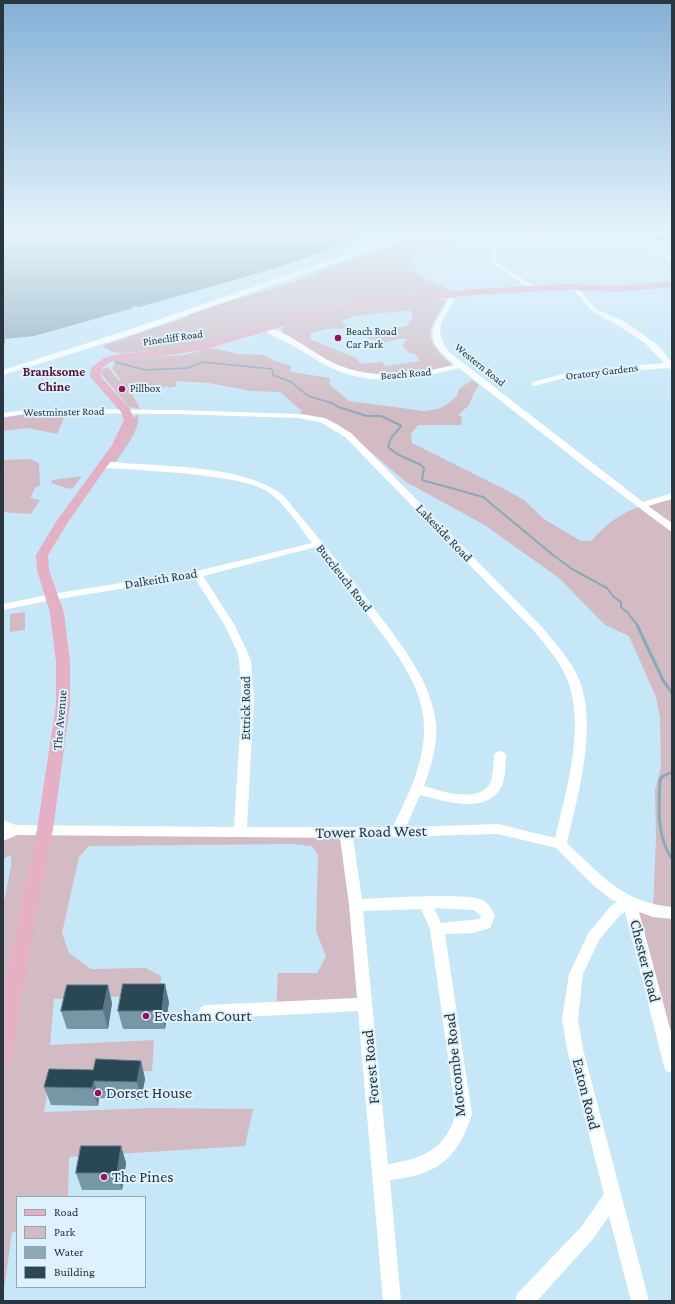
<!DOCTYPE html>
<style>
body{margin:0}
#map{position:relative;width:675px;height:1304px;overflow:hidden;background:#c6e7f8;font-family:"Crimson Pro",serif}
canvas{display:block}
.frame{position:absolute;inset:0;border:4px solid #29363d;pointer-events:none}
.legend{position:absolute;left:16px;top:1196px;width:130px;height:92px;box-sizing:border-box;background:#def2fd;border:1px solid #96a7b0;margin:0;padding:5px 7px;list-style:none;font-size:12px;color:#29363d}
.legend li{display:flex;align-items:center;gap:8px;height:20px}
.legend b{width:20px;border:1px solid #96a7b0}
</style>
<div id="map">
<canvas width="675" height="1304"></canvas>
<div class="frame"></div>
<ul class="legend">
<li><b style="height:5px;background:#e5afc4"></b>Road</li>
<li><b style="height:11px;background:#d2bbc3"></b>Park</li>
<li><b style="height:11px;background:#8ba9b8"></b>Water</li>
<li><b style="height:11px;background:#2a4755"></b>Building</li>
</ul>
</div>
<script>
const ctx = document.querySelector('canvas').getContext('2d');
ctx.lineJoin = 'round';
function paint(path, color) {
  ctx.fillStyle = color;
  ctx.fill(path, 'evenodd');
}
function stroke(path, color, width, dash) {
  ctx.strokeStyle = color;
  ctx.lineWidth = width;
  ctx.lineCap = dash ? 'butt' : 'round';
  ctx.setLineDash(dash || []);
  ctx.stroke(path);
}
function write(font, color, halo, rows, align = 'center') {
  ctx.font = font + ' "Crimson Pro",serif';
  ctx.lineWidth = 4;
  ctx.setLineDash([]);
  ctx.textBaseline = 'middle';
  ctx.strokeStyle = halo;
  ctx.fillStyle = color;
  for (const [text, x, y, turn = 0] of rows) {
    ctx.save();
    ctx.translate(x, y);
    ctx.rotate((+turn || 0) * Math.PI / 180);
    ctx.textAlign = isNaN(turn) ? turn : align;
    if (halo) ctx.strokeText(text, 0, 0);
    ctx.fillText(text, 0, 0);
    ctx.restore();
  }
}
paint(new Path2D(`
 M420 233H462L456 235 455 244 451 248 440 249 410 259 411 260 407 261 417 266 414 269C417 279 444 285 454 292L338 305 207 343 173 350 119 353 112 352 102 346 190 316 188 314 313 276 314 273 398 244 396 243Z
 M435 299 443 300 445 303C424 333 425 340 452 365L439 369 384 376 352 371 332 363 283 334 282 328 287 325 308 318 353 307ZM410 310 413 318 406 326 377 331 366 338 383 343 400 339H407L402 346 409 353 415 354 420 361 385 366 382 362 361 364 356 358 310 339 311 333 326 329 350 328 340 321 356 316Z
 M212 348 239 354 264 355 273 360 291 366 290 371 292 372 330 378 329 384 349 401 424 411 438 409 446 405 457 396 459 389 472 380 479 385 473 395 469 405 458 415 462 416 461 425H418L411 434 412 443 508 491 524 500 544 519 581 541H591C595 537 599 532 604 528 623 510 648 503 672 496V1066L630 902 653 911 656 837 655 790 661 767 660 717 656 697 629 636 605 625 559 578 483 524 406 482 338 424 323 418 299 413 302 411 280 392 251 391 209 383 175 381 177 386 169 388 168 386 132 394 140 409 129 407 102 375V370L106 367 109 368 119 381 121 380 112 368 117 360 184 355Z
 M66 413 57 434 28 428 3 431V418L27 414Z
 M138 414C142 427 123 451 116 462L111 463 109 462 133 418Z
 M30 459 39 463 40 485 35 488 30 498 40 500 31 514 3 512V472L5 466H3V460Z
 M82 476 73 488 69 489 51 483 52 480Z
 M25 612V630L10 632V614Z
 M15 830 346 833 365 1004 276 1009 278 973H317L326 957 316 931 318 855 312 846 293 844 89 846 79 857 62 933 69 953 91 969 146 968 161 976 160 995 54 999 50 1045 154 1040 152 1071 50 1075 44 1112 154 1108 253 1109 245 1146 69 1157 68 1197H17V1232H12L3 1297V907L11 866V855L3 859V836Z`), '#d2bbc3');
paint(new Path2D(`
 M3 233H369C296 266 217 284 140 307L134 306 130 309 34 336 5 339V343L3 345Z`), '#8ba9b8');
stroke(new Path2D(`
 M115 362 145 370 188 368 203 362 272 369 273 375 291 382 308 396 332 403`), '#8ba9b8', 1.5);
stroke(new Path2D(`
 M330 402 338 407 367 416H381L400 425 401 426 391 438 388 447 397 454 421 465 424 468 422 480 483 497 553 555 572 569 607 588 614 597 621 602V607L628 613 638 626`), '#8ba9b8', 2);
stroke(new Path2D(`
 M637 625 663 680 672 693
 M672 772 663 776 660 780C659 808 656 835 672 859`), '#8ba9b8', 3);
paint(new Path2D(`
 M409 233H419L134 334 3 375V370L128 330Z
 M638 233H645L672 258V264Z
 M554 234 557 236 556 237C535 241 511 236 495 254L497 262 536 288V290H532L493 264C475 237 539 235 554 234Z
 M574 285 576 286 596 309 625 322 659 346 672 363V370L668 368 575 375 535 386H532V382L575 371 664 363 645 343 619 326 592 311 571 287Z
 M449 293 451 294 455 299C443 321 432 329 449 352L643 502 672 493V499L648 506 672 523V531L669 530 590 471 459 368C422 377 382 386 344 373 327 368 311 356 295 347 286 341 271 337 263 329L267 327C288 333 307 348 326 359 367 382 411 375 455 365 422 339 430 330 449 299L446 295Z
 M32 409 176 410 298 414 325 418 351 433 542 627C555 643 571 660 579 679 598 727 578 794 567 843 601 875 622 902 672 907V919L653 917 639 912 672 1036V1073L666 1071 664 1066 625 912 621 914 599 940 583 974 578 1019 583 1049 649 1301H631L609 1216 593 1239 537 1301H515L517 1294 581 1227 604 1194 567 1049 562 1019 569 974 589 932 611 906 617 902 612 900 593 885 556 848 498 834 353 838 362 899C385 898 466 892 482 900 489 903 492 909 495 916L490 928 473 933 445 934 472 1114C458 1159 437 1175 390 1180L401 1301H383L358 1011 206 1019 201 1017 198 1012 201 1007 206 1005 357 998 349 905 340 838 17 835 3 841V820L16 825 234 827 242 698 239 661 237 651 224 624 194 577 52 600 3 610V604L52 594 197 571 312 543C299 526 283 500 265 490 250 482 231 480 214 477 178 472 141 470 104 468L101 467 100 465 101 463C112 460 126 464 138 464 183 467 246 468 283 495 315 534 347 572 377 612 402 646 431 680 436 724 438 744 431 767 424 786 440 791 480 804 490 783 494 774 493 764 494 755L496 752 500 751 504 752 506 755C505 764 506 774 503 783 490 817 445 801 420 795L406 827 498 824 555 838C566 791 586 725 567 679 560 661 546 646 534 631L345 437 320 422 298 418 176 414 70 413H32L3 417V413ZM316 547C336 572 355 597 373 622 397 654 426 690 424 733 423 766 407 797 393 827H247L254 698 251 661 247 651 234 624 203 576ZM434 908 474 910 481 916 480 919 441 923ZM421 909 430 929 456 1114C445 1149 423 1159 388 1164L363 911Z`), '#fff');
paint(new Path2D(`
 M672 281V287L618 292 568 290 475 295 354 308 327 313 207 349 165 356 119 360 110 362 102 368 101 377 130 409 134 420 122 445 68 522 48 555 49 570 64 613 70 662V705L53 829 23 986 13 1052 10 1059 3 1061V995L37 829 56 705V662L50 613 37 570 36 555 56 522 112 445 124 420 121 412 91 378 90 374 92 367 104 358 119 354 165 350 206 343 322 309 354 302 475 289 568 284 618 286Z`), '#e5afc4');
paint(new Path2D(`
 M648 233H667L665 240 656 241Z
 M169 1002 165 1029H123L118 1011Z
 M112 1003 108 1029H67L61 1011Z
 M141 1061 145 1079 141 1100 99 1098 98 1106 51 1105 44 1087 93 1070Z
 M121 1146 126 1163 122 1190H82L76 1173Z`), '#7897a6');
paint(new Path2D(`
 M165 984 169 1002 165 1029 162 1011Z
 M108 985 112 1003 108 1029 103 1010Z
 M141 1061 145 1079 141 1100 137 1082Z
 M94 1081 99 1098 98 1106 92 1088Z
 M121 1146 126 1163 122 1190 117 1173Z`), '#597786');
const building = new Path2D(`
 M123 984H165L162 1011H118Z
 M67 985H108L103 1010 61 1011Z
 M96 1059 141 1061 137 1082 94 1081 92 1088 44 1087 49 1069 93 1070Z
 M81 1146H121L117 1173H76Z`);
paint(building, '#2a4755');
stroke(building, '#597786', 1);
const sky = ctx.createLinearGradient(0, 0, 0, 416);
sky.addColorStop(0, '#83b0d5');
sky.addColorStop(0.56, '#e5f4fc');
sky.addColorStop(1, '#e5f4fc00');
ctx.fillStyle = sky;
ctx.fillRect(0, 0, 675, 416);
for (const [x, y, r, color] of [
 [338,338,4,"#9d105d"],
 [122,389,4,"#9d105d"],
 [146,1016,4,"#9d105d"],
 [98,1093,4,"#9d105d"],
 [104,1177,4,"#9d105d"]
]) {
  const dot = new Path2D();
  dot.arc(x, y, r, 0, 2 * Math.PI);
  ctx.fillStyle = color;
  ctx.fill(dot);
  stroke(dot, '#def2fd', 1.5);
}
write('11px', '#29363d', '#def2fd', [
 ["Beach Road",346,332],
 ["Car Park",346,345],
 ["Pillbox",130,389]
], 'left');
write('11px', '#29363d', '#def2fd', [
 ["Pinecliff Road",173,338,-8],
 ["Western Road",480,365,39],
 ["Oratory Gardens",602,372,-7],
 ["Beach Road",406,374,-5],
 ["Westminster Road",64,412,-1]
]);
write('bold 13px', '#551433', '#def2fd', [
 ["Branksome",54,372],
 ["Chine",54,387]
]);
write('13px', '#29363d', '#def2fd', [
 ["Lakeside Road",444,533,46],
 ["Buccleuch Road",344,578,52],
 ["Dalkeith Road",161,579,-9],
 ["Ettrick Road",246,708,-90],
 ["The Avenue",60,720,-85]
]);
write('16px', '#29363d', '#def2fd', [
 ["Tower Road West",371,832,-1],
 ["Chester Road",645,961,76],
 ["Motcombe Road",455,1065,-96],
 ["Forest Road",371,1067,-95],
 ["Eaton Road",586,1094,76]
]);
write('16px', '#29363d', '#def2fd', [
 ["Evesham Court",154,1016],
 ["Dorset House",106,1093],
 ["The Pines",112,1177]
], 'left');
</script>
